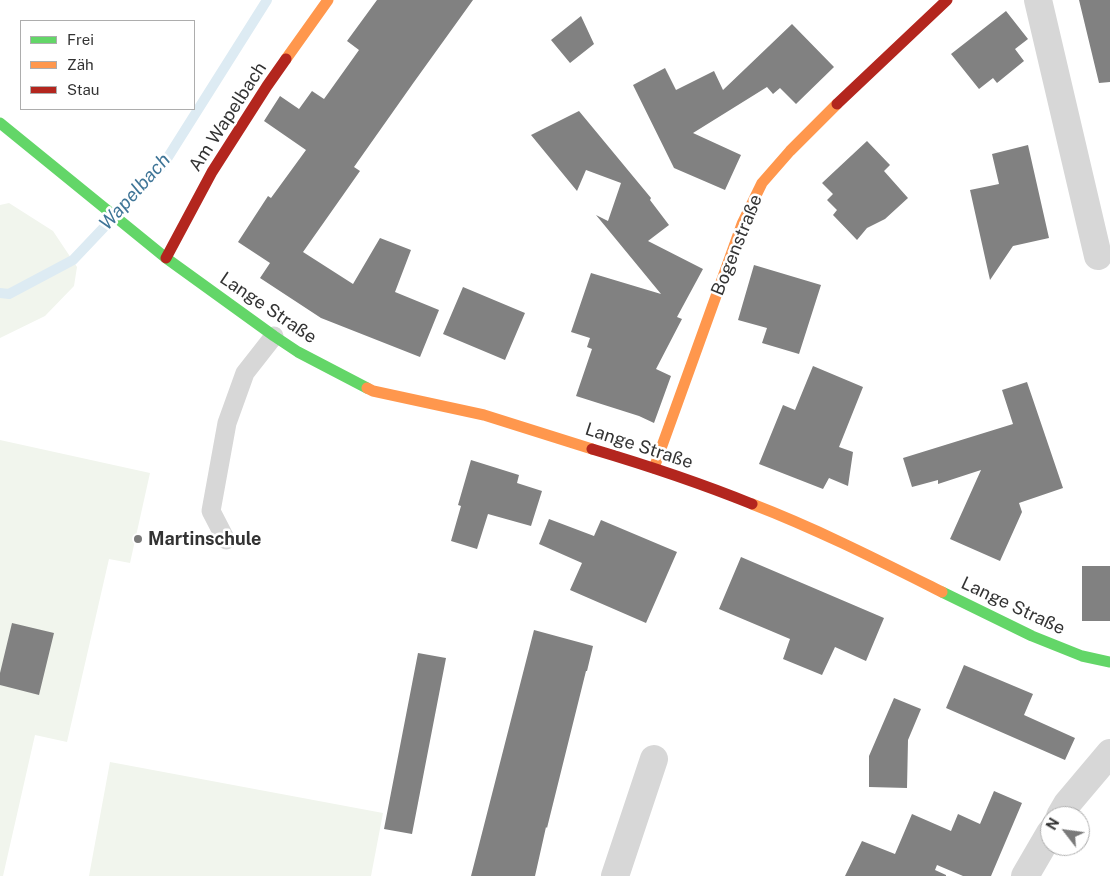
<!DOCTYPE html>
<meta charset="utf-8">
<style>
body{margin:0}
#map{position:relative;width:1110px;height:876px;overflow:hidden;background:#fff;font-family:"Public Sans",sans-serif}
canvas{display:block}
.legend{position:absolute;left:20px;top:20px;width:175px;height:90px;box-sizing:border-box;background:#fff;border:1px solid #adadad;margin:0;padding:6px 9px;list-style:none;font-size:15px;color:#333}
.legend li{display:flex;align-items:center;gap:10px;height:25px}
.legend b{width:25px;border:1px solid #adadad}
.north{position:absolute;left:1040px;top:806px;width:50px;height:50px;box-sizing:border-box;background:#fff;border:1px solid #adadad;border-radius:50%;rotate:300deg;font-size:14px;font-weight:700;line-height:20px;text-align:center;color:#333}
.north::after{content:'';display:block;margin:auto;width:18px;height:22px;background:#7a7a7a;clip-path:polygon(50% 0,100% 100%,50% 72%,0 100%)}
</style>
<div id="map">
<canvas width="1110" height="876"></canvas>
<ul class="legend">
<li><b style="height:6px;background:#63d668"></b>Frei</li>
<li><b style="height:6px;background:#ff974d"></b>Zäh</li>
<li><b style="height:6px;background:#b3261e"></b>Stau</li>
</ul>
<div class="north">N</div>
</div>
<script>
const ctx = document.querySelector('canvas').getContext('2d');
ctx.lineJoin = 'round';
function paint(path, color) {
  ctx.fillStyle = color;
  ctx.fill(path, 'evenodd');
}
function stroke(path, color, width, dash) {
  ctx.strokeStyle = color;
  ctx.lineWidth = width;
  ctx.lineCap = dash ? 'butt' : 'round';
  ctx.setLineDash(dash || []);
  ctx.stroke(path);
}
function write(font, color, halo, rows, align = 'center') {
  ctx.font = font + ' "Public Sans",sans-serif';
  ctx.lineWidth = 5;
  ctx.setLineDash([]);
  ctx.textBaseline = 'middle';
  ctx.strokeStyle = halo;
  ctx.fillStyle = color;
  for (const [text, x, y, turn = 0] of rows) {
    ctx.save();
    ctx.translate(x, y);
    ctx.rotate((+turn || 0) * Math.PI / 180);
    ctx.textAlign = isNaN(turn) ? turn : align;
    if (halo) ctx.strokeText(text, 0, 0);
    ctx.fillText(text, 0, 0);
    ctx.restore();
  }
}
paint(new Path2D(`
 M9 203 53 231 77 267 74 286 45 316 0 338V205Z
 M0 440 150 473 130 563 109 559 67 742 35 735 3 876H0Z
 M110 762 383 813 371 876H89Z`), '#f1f5ed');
stroke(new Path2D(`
 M0 293 9 294 73 260 163 165 267 0`), '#ddebf3', 10);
paint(new Path2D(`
 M377 0H473L414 82 354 167 360 171 303 252 353 284 380 238 411 250 395 292 439 310 420 357 321 318 260 278 270 263 238 242 268 196 271 198 306 150 264 121 280 96 299 109 312 91 324 99 359 50 347 41Z
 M1079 0H1110V82L1099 83Z
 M1006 11 1028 39 1015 49 1024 61 997 83 993 78 979 89 951 54Z
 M581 16 594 44 570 63 551 40Z
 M792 24 834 67 796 104 780 88 773 94 767 87 693 133 741 155 725 190 674 168 633 85 665 68 676 90 714 71 723 90Z
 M579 111 651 198 650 200 669 225 648 241 703 269 677 317 682 319 656 369 671 376 654 423 639 416 576 396 592 349 587 347 590 338 571 332 591 273 661 294 596 215 608 221 621 183 586 170 577 191 531 135Z
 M867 141 890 165 884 171 908 198 885 219 867 228 857 240 833 215 837 210 827 200 833 194 822 183Z
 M1028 145 1049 238 1013 246 990 280 970 190 999 184 992 154Z
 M754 265 821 285 799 354 762 343 767 328 738 320Z
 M463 287 525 313 505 360 443 334Z
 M813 366 863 387 839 447 853 452 848 486 829 478 823 489 759 464 783 405 795 410Z
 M1027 382 1063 488 1019 503 1022 512 1000 561 950 539 981 470 938 484V480L912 487 903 458 1013 424 1002 390Z
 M471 460 519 475 517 483 542 491 531 526 488 514 477 549 451 541 461 506 458 505Z
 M549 519 594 536 601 520 677 552 646 623 570 590 582 563 539 544Z
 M741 557 884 618 866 661 835 647 822 675 783 659 790 639 719 609Z
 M1082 566H1110V621H1082Z
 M12 623 54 633 39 695 0 685V673Z
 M534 630 593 646 587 671H586L547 828 546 827 535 876H471Z
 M418 653 446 658 412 834 384 829Z
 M964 665 1033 694 1024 715 1075 738 1065 760 946 708Z
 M894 698 921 709 908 740 907 788 869 787V756Z
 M994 791 1022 803 991 876H963L937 865 935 870 946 875V876H845L862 841 895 854 912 814 951 831 958 814 980 824Z`), '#818181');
stroke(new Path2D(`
 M226 540 211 511 227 423 245 373 274 336`), '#d7d7d7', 19);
stroke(new Path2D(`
 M1038 0 1098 256
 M1060 816 1067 804 1110 753
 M615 876 654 759
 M1025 876 1050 833`), '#d7d7d7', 28);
stroke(new Path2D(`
 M0 123 166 258 274 336 298 352 367 388
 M942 592 1032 636 1082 656 1110 662`), '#63d668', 11);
stroke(new Path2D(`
 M286 59 328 0
 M367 388 373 391 484 415 592 449
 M654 468 742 224 762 183 790 151 837 104
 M752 504C817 529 880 561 942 592`), '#ff974d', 11);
stroke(new Path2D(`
 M837 104 947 0
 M166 258 212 172 267 86 286 59
 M592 449C646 465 700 483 752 504`), '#b3261e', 11);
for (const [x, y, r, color] of [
 [138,539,5,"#7a7a7a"]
]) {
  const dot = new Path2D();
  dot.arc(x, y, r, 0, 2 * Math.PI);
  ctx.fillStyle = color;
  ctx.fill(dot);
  stroke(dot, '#fff', 2);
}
write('18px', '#333', '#fff', [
 ["Am Wapelbach",228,117,-57],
 ["Bogenstraße",737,245,-68],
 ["Lange Straße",268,308,34],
 ["Lange Straße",639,446,18],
 ["Lange Straße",1013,606,25]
]);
write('bold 18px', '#333', '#fff', [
 ["Martinschule",148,539]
], 'left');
write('italic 19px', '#3f7597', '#fff', [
 ["Wapelbach",135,192,-48]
]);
</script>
